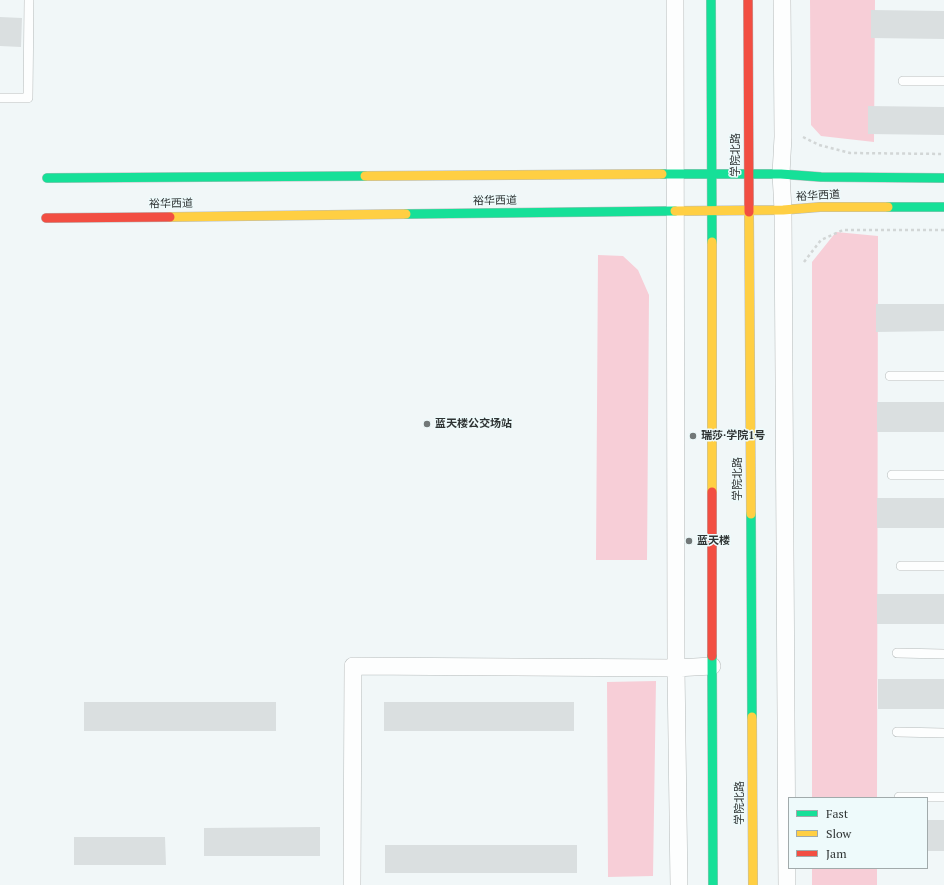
<!DOCTYPE html>
<meta charset="utf-8">
<style>
body{margin:0}
#map{position:relative;width:944px;height:885px;overflow:hidden;background:#f1f7f8;font-family:"PT Serif",serif}
canvas{display:block}
.legend{position:absolute;left:788px;top:797px;width:140px;height:72px;box-sizing:border-box;background:#eefafb;border:1px solid #a1aaab;margin:0;padding:5px 7px;list-style:none;font-size:12px;color:#2e3333}
.legend li{display:flex;align-items:center;gap:8px;height:20px}
.legend b{width:20px;border:1px solid #a1aaab}
</style>
<div id="map">
<canvas width="944" height="885"></canvas>
<ul class="legend">
<li><b style="height:5px;background:#16e098"></b>Fast</li>
<li><b style="height:5px;background:#ffcf43"></b>Slow</li>
<li><b style="height:5px;background:#f24e42"></b>Jam</li>
</ul>
</div>
<script>
const ctx = document.querySelector('canvas').getContext('2d');
ctx.lineJoin = 'round';
function paint(path, color) {
  ctx.fillStyle = color;
  ctx.fill(path, 'evenodd');
}
function stroke(path, color, width, dash) {
  ctx.strokeStyle = color;
  ctx.lineWidth = width;
  ctx.lineCap = dash ? 'butt' : 'round';
  ctx.setLineDash(dash || []);
  ctx.stroke(path);
}
function write(font, color, halo, rows, align = 'center') {
  ctx.font = font + ' "PT Serif","Noto Sans SC",serif';
  ctx.lineWidth = 3;
  ctx.setLineDash([]);
  ctx.textBaseline = 'middle';
  ctx.strokeStyle = halo;
  ctx.fillStyle = color;
  for (const [text, x, y, turn = 0] of rows) {
    ctx.save();
    ctx.translate(x, y);
    ctx.rotate((+turn || 0) * Math.PI / 180);
    ctx.textAlign = isNaN(turn) ? turn : align;
    if (halo) ctx.strokeText(text, 0, 0);
    ctx.fillText(text, 0, 0);
    ctx.restore();
  }
}
paint(new Path2D(`
 M810 0H875L874 142 821 136 811 125Z
 M836 232 878 236 877 798H812V262Z
 M598 255 623 256 638 270 649 295 647 560H596Z
 M656 681 653 876 608 877 607 682Z
 M812 868H877V885H812Z`), '#f7ced7');
paint(new Path2D(`
 M871 10 944 11V39L871 38Z
 M0 17 22 18 21 47 0 46Z
 M868 106 944 107V135L868 134Z
 M876 304H944V331L876 332Z
 M877 402H944V432H877Z
 M877 498H944V528H877Z
 M877 594H944V624H877Z
 M878 679H944V709H878Z
 M84 702H276V731H84Z
 M384 702H574V731H384Z
 M927 820H944V851H927Z
 M320 827V856H204V828Z
 M74 837H165L166 865H74Z
 M385 845H577V873H385Z`), '#dadfe0');
const lane = new Path2D(`
 M903 81H944
 M0 98H28L29 0
 M890 376H944
 M892 475H944
 M901 566H944
 M897 653 944 654
 M897 732 944 733
 M899 797H944`);
const street = new Path2D(`
 M675 0 676 668 679 885
 M782 0 783 137 781 174 783 210 787 885
 M352 885 353 666 676 668 712 666`);
const fast = new Path2D(`
 M711 0 712 242
 M662 174H781L821 177 944 178
 M47 178 365 176
 M888 207H944
 M406 214 675 211
 M751 514 752 717
 M712 656 713 885`);
const slow = new Path2D(`
 M365 176 662 174
 M675 211 783 210 820 207H888
 M749 212 751 514
 M170 217 406 214
 M712 242V492
 M752 717 753 885`);
const jam = new Path2D(`
 M748 0 749 212
 M46 218 170 217
 M712 492V656`);
stroke(lane, '#b5baba', 10);
stroke(street, '#b5baba', 18);
stroke(fast, '#b5baba', 10);
stroke(slow, '#b5baba', 10);
stroke(jam, '#b5baba', 10);
stroke(new Path2D(`
 M803 137 819 145 850 153 944 154
 M804 262 821 240 843 230H944`), '#d2d6d6', 2.5, [3, 3]);
stroke(lane, '#fdfefe', 9);
stroke(street, '#fdfefe', 17);
stroke(fast, '#16e098', 9);
stroke(slow, '#ffcf43', 9);
stroke(jam, '#f24e42', 9);
for (const [x, y, r, color] of [
 [427,424,4,"#727878"],
 [693,436,4,"#727878"],
 [689,541,4,"#727878"]
]) {
  const dot = new Path2D();
  dot.arc(x, y, r, 0, 2 * Math.PI);
  ctx.fillStyle = color;
  ctx.fill(dot);
  stroke(dot, '#eefafb', 1.5);
}
write('11px', '#2e3333', '#eefafb', [
 ["学院北路",736,155,-90],
 ["裕华西道",818,196,-3],
 ["裕华西道",495,201,-1],
 ["裕华西道",171,204,-1],
 ["学院北路",738,479,-90],
 ["学院北路",740,803,-90]
]);
write('bold 11px', '#2e3333', '#eefafb', [
 ["蓝天楼公交场站",435,424],
 ["瑞莎·学院1号",701,436],
 ["蓝天楼",697,541]
], 'left');
</script>
